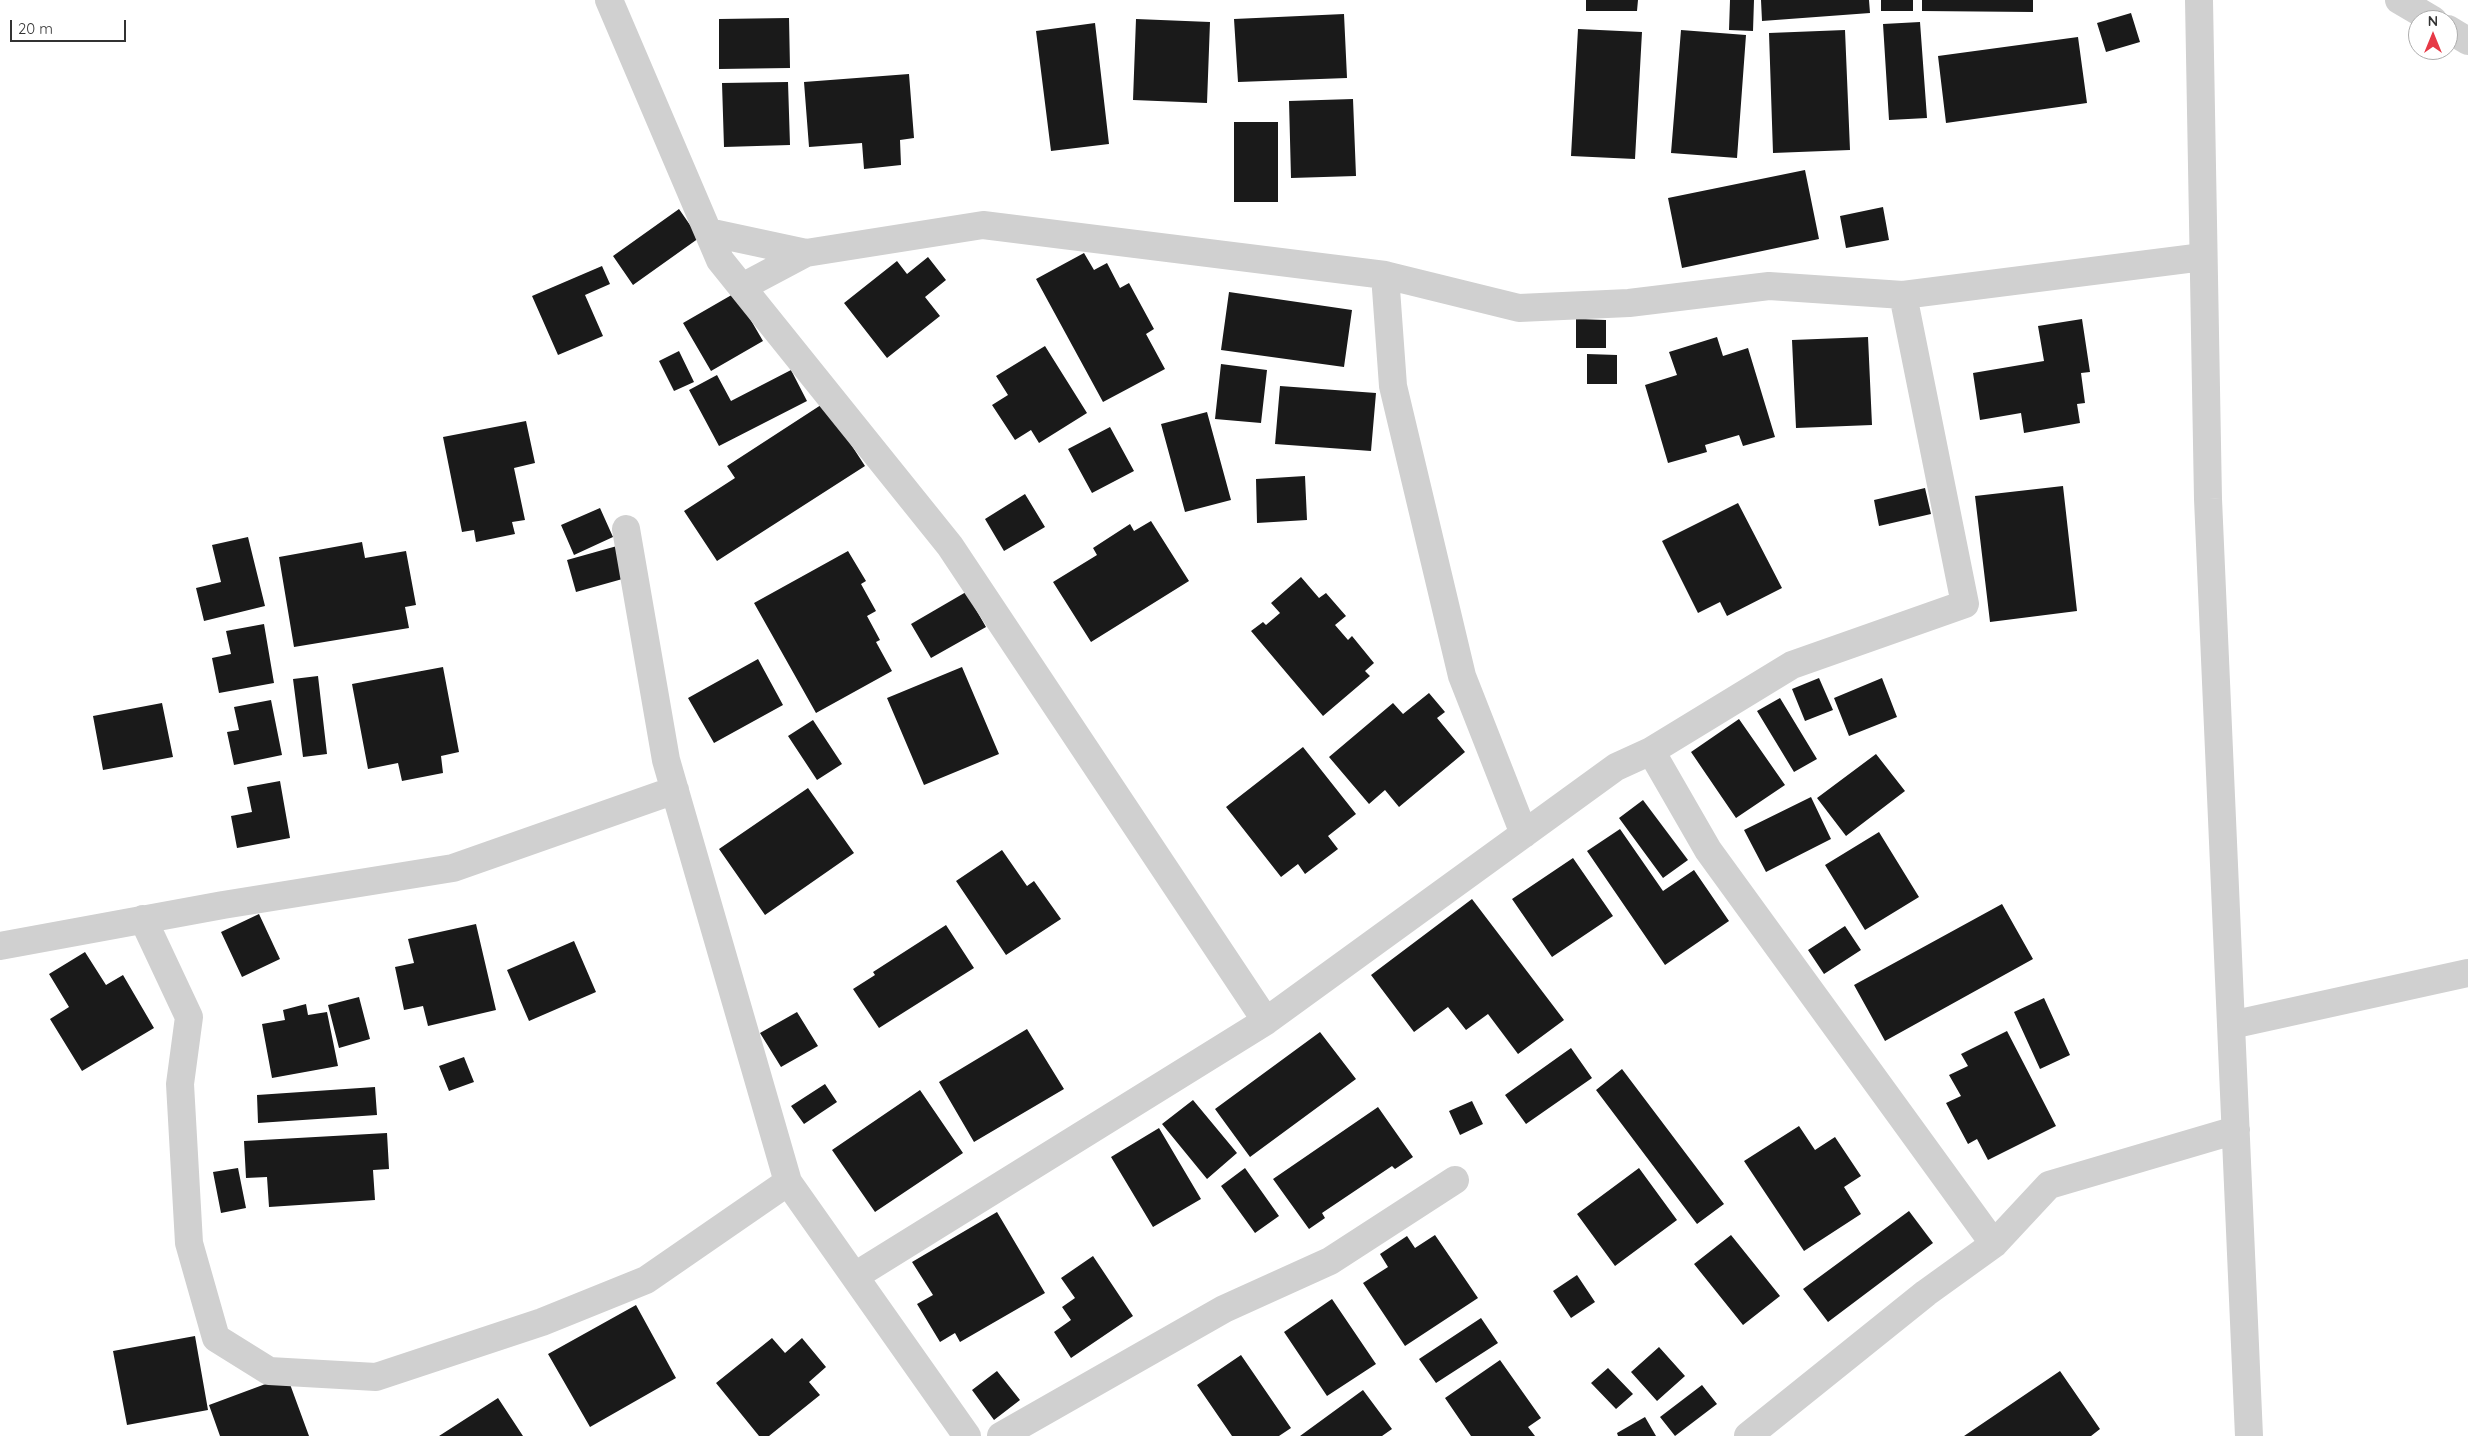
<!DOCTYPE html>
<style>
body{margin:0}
#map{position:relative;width:2468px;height:1436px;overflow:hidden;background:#fff;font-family:Quicksand,sans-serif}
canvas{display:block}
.north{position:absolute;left:2408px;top:10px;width:50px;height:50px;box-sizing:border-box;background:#fff;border:1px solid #adadad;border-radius:50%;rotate:0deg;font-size:14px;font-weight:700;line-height:20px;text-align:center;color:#333}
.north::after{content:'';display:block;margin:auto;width:18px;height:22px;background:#e63946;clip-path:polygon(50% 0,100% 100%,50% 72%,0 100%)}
.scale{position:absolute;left:10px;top:20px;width:116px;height:22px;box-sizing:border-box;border:2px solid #333;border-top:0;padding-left:6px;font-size:15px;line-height:18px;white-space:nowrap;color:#333;-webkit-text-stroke:4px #fff;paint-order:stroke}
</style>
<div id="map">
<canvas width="2468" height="1436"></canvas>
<div class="north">N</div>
<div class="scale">20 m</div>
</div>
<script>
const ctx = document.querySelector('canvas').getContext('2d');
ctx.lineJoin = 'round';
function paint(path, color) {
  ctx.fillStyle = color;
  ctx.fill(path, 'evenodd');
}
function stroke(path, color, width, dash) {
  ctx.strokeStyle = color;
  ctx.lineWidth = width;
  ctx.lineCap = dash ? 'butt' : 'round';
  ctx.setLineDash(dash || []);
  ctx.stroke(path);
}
paint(new Path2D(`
 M1586 0H1638L1637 11H1586Z
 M1730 0H1754L1753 31 1729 30Z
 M1761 0H1869L1870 13 1762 21Z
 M1881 0H1913V11H1881Z
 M1922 0H2033V12L1922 11Z
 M2131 13 2140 42 2106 52 2097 23Z
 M1344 14 1347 78 1238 82 1234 19Z
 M789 18 790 68 719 69V19Z
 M1136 19 1210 22 1207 103 1133 100Z
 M1920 22 1927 118 1889 120 1883 24Z
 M1095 23 1109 144 1051 151 1036 31Z
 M1578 29 1642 32 1635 159 1571 156Z
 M1681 30 1746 35 1737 158 1671 153Z
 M1845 30 1850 150 1773 153 1769 33Z
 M2078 37 2087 103 1946 123 1938 56Z
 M909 74 914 138 900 140 901 165 864 169 862 143 809 147 804 82Z
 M788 82 790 145 724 147 722 83Z
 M1353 99 1356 176 1291 178 1289 101Z
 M1234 122H1278V202H1234Z
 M1805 170 1819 239 1682 268 1668 198Z
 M1883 207 1889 240 1846 248 1840 216Z
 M679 209 699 238 633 285 613 256Z
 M1084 253 1094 270 1107 263 1120 288 1129 283 1154 329 1146 334 1165 369 1103 402 1036 279Z
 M928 257 946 280 925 297 940 316 887 358 844 303 897 261 907 274Z
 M602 266 610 284 585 295 603 336 558 355 532 296Z
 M1229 292 1352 310 1344 367 1221 350Z
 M735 293 763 341 711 371 683 323Z
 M1576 319 1606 320V348H1576Z
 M2082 319 2090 372 2081 373 2085 403 2077 404 2080 423 2024 433 2021 413 1980 420 1973 373 2044 361 2038 326Z
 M1717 337 1723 356 1748 348 1775 437 1743 446 1739 435 1705 445 1707 452 1668 463 1645 385 1677 375 1669 352Z
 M1868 337 1872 425 1796 428 1792 340Z
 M1045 346 1087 413 1039 443 1031 430 1015 440 992 405 1008 395 996 376Z
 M679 351 694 382 674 391 659 361Z
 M1587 354 1617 355V384H1587Z
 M1221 364 1267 370 1261 423 1215 419Z
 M791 370 807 401 719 446 689 390 717 375 731 401Z
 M1280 386 1376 393 1371 451 1275 444Z
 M824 403 865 466 717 561 684 511 735 478 727 466Z
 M1207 412 1231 500 1185 512 1161 424Z
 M526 421 535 463 514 468 525 520 512 522 515 534 476 542 474 530 462 532 443 437Z
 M1110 427 1134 471 1092 493 1068 449Z
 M1305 476 1307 520 1257 523 1256 479Z
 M2063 486 2077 611 1990 622 1975 496Z
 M1925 488 1931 514 1879 526 1874 500Z
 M1025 494 1045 527 1004 551 985 519Z
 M1738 503 1782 588 1727 616 1720 602 1698 613 1662 541Z
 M600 508 613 537 574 555 561 525Z
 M1151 521 1189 581 1091 642 1053 582 1097 555 1093 548 1130 524 1134 531Z
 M248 537 265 606 204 621 196 588 221 582 212 545Z
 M362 542 365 558 406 551 416 605 405 607 409 628 294 647 279 557Z
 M617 546 626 578 576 592 567 560Z
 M848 551 866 581 861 584 876 611 867 616 880 640 876 642 892 671 816 713 754 603Z
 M1301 577 1319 598 1326 593 1346 616 1335 625 1348 640 1352 636 1374 663 1365 671 1370 676 1323 716 1251 631 1263 622 1266 625 1280 613 1271 603Z
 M966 592 986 627 931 658 911 624Z
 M264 624 274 683 219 693 212 658 231 654 226 631Z
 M758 659 783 705 714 743 688 698Z
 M443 667 459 752 441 756 443 773 402 781 398 763 368 769 352 684Z
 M962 667 999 754 924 785 887 698Z
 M318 676 327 754 303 757 293 679Z
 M1819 678 1833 710 1805 721 1792 689Z
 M1882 678 1897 717 1849 736 1834 698Z
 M1429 693 1445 712 1437 718 1465 752 1399 807 1385 790 1369 804 1329 757 1393 703 1403 714Z
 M1780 698 1817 759 1794 772 1757 711Z
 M271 700 282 755 234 765 227 732 239 730 234 707Z
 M162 703 173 757 103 770 93 716Z
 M1739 719 1785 785 1736 818 1691 752Z
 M813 720 842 764 817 780 788 736Z
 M1303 747 1356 814 1328 836 1338 849 1305 874 1298 864 1281 877 1226 807Z
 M1876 754 1905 791 1846 836 1817 798Z
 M280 781 290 838 237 848 231 816 252 812 247 787Z
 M808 788 854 853 765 915 719 849Z
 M1811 797 1831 839 1766 872 1744 830Z
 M1643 800 1688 860 1663 878 1619 818Z
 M1620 829 1663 891 1694 870 1729 921 1665 965 1587 851Z
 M1879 832 1919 897 1865 930 1825 865Z
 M1002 850 1027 886 1034 881 1061 919 1006 955 956 881Z
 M1573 858 1613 916 1552 957 1512 899Z
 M1472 899 1564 1020 1518 1054 1488 1014 1466 1030 1448 1007 1414 1032 1371 975Z
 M2002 904 2033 959 1885 1041 1854 985Z
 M259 914 280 959 242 977 221 932Z
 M476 924 496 1010 428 1026 423 1006 404 1010 395 967 414 963 408 939Z
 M946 925 974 968 879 1028 853 989 875 975 873 972Z
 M1845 926 1861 950 1824 974 1808 950Z
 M574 941 596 992 529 1021 507 970Z
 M85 952 106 985 123 975 154 1028 82 1071 50 1019 69 1007 49 974Z
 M359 997 370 1039 339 1048 328 1005Z
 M2044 998 2070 1055 2040 1069 2014 1012Z
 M306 1004 308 1015 327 1012 338 1066 272 1078 262 1024 285 1020 283 1010Z
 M797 1012 818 1046 781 1067 760 1033Z
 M1027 1029 1064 1089 974 1142 939 1082Z
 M2007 1031 2056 1126 1988 1160 1977 1139 1968 1144 1946 1103 1961 1096 1949 1075 1968 1066 1961 1054Z
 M1320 1032 1356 1079 1250 1157 1215 1109Z
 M1571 1048 1592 1078 1526 1124 1505 1095Z
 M464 1057 474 1082 449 1091 439 1066Z
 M1622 1069 1724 1204 1697 1224 1596 1090Z
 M825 1084 837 1102 804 1124 791 1106Z
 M375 1087 377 1115 258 1123 257 1095Z
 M920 1090 963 1153 875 1212 832 1150Z
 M1193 1100 1237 1153 1207 1179 1162 1124Z
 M1472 1101 1483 1124 1460 1135 1449 1111Z
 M1378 1107 1413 1157 1395 1169 1392 1166 1322 1213 1325 1218 1309 1229 1273 1179Z
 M1799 1126 1815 1150 1835 1137 1861 1176 1844 1187 1861 1214 1804 1251 1744 1161Z
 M1159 1128 1201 1199 1153 1227 1111 1157Z
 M387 1133 389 1169 373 1170 375 1200 269 1207 267 1177 246 1178 244 1141Z
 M238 1168 246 1208 221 1213 213 1172Z
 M1245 1168 1279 1216 1255 1233 1221 1186Z
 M1639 1168 1677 1220 1615 1266 1577 1214Z
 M1909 1211 1933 1243 1828 1322 1803 1289Z
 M997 1212 1045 1293 960 1342 955 1333 940 1342 917 1304 933 1295 912 1262Z
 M1435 1235 1478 1298 1405 1346 1363 1283 1388 1267 1380 1254 1407 1236 1415 1248Z
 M1731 1235 1780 1296 1743 1325 1694 1264Z
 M1093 1256 1133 1316 1071 1358 1054 1332 1071 1320 1062 1307 1075 1298 1061 1278Z
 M1577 1275 1595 1302 1571 1318 1553 1291Z
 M1332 1299 1376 1364 1327 1396 1284 1332Z
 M636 1305 676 1378 590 1427 548 1354Z
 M1481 1318 1498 1343 1436 1383 1419 1359Z
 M195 1336 208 1410 127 1425 113 1351Z
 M772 1338 785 1353 802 1338 826 1367 809 1382 820 1395 769 1436H759L716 1383Z
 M1659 1347 1685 1376 1657 1401 1631 1372Z
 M1241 1355 1291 1428 1279 1436H1232L1197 1385Z
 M1500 1360 1541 1418 1528 1427 1535 1436H1471L1445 1398Z
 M1608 1368 1633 1394 1616 1409 1591 1383Z
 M997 1371 1020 1400 994 1420 972 1390Z
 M2060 1371 2100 1429 2091 1436H1964Z
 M287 1376 309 1436H220L209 1405Z
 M1702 1385 1717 1404 1675 1436 1660 1417Z
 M1363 1390 1392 1429 1382 1436H1300Z
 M498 1398 523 1436H439Z
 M1645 1417 1656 1436H1618L1617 1433Z`), '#1a1a1a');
stroke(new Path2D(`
 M609 0 720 260 950 546 1266 1021
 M2199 0 2208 499 2249 1436
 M2399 0 2433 20
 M2448 29 2468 41
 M708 232 806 253 983 225 1385 275 1519 308 1629 303 1769 286 1903 295 2203 257
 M1385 275 1393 386 1462 676 1524 834
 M742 287 806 253
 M626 529 666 760 788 1182 967 1436
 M1651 751 1792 665 1965 604 1903 295
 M143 919 189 1017 180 1084 189 1243 216 1338 269 1371 376 1377 542 1322 646 1280 788 1182
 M0 946 223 905 453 868 675 790
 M2231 1025 2468 973
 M855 1276 1266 1021 1616 767 1651 751 1708 850 1994 1244
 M1001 1436 1224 1309 1330 1261 1455 1180
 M1748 1436 1926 1293 1994 1244 2049 1185 2236 1130`), '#d0d0d0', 28);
</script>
